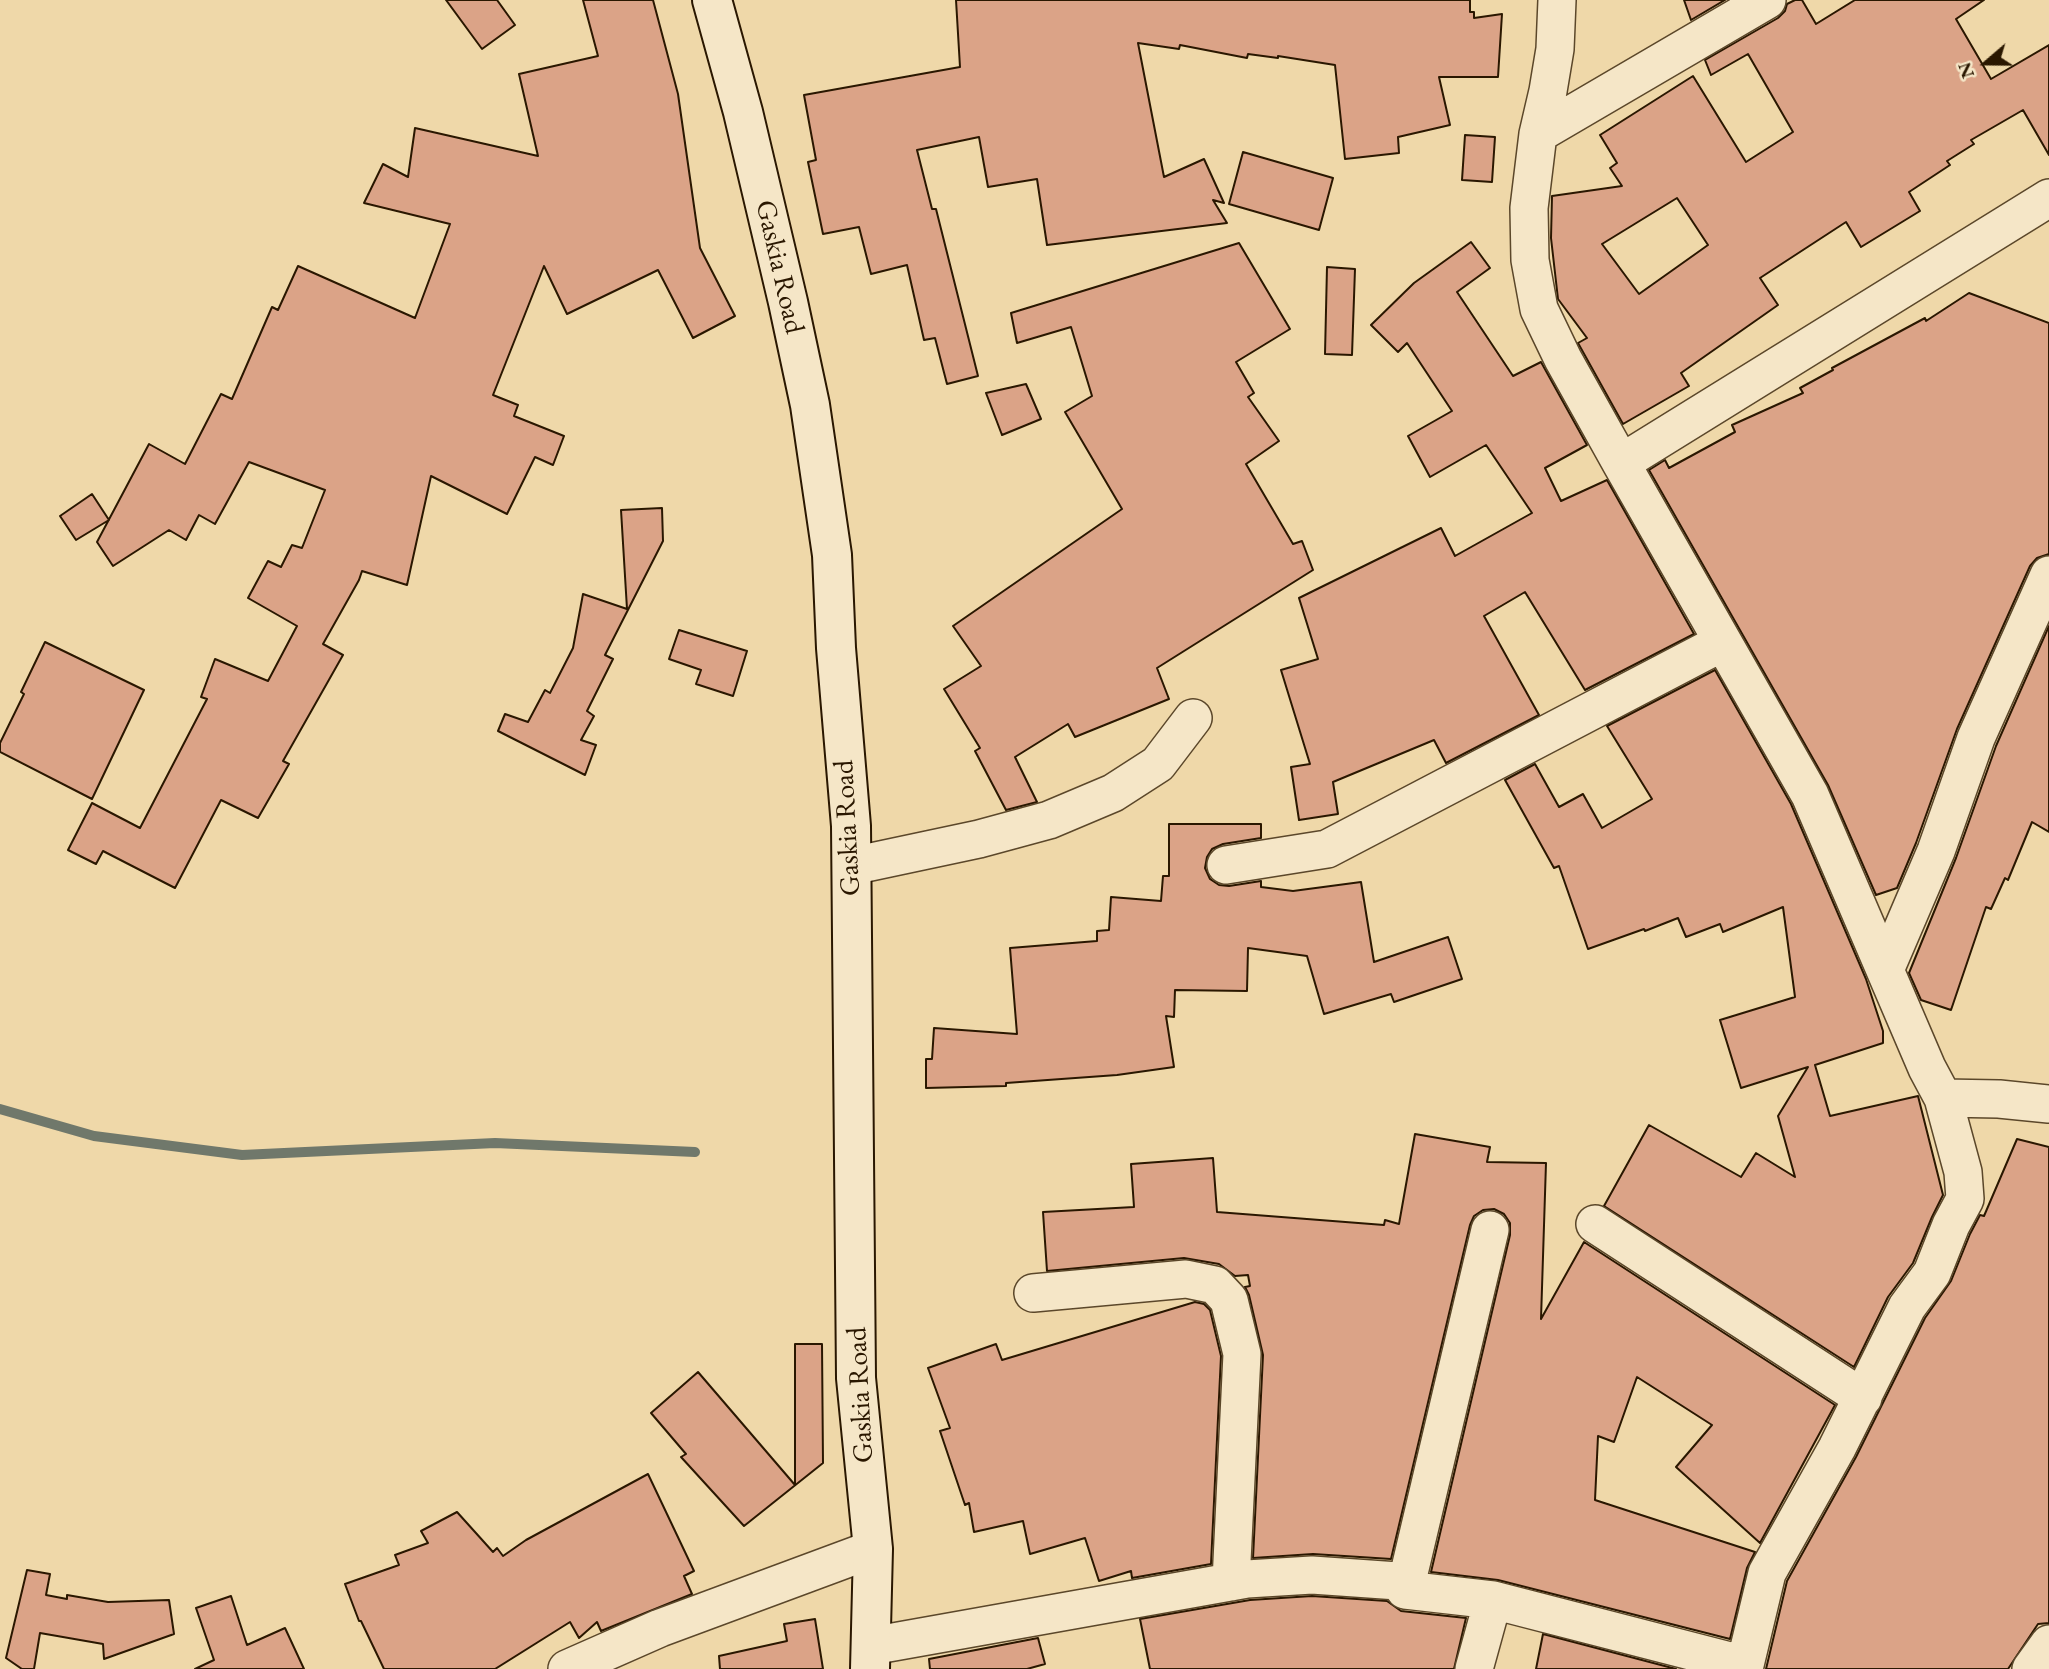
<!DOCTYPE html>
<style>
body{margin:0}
#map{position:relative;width:2049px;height:1669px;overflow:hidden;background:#efd8a9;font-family:"EB Garamond",serif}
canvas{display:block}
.north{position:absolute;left:1951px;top:28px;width:70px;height:70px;-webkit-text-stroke:5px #f5e6c7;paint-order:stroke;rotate:250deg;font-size:19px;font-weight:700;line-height:28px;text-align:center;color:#2a1700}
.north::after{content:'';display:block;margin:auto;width:24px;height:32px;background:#2a1700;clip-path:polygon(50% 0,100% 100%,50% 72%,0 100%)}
</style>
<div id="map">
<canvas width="2049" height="1669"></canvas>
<div class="north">N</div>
</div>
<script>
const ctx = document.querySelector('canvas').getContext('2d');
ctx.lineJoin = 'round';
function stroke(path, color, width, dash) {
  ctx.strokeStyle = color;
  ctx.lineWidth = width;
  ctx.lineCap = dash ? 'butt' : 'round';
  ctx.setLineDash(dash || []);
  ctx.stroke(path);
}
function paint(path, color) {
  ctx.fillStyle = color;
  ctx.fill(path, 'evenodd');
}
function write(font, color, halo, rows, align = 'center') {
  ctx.font = font + ' "EB Garamond",serif';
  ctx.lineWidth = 7;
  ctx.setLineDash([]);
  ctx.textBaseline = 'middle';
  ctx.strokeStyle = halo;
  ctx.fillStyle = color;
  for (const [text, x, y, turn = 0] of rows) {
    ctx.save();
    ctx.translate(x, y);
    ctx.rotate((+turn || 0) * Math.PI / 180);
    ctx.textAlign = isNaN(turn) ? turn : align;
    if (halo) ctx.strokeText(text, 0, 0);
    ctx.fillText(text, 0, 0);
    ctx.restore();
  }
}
stroke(new Path2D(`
 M0 1109 94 1136 242 1155 495 1143 695 1152`), '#70786b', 10);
const building = new Path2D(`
 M446 0H497L515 25 482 49Z
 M583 0H653L678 94 700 248 735 316 693 338 658 270 567 314 544 266 493 395 518 405 514 416 564 436 553 465 535 457 507 514 431 476 407 585 362 571 359 580 323 644 343 655 283 761 289 764 258 818 221 800 175 888 103 851 96 864 68 850 92 803 140 828 207 699 201 697 215 659 268 681 297 626 248 598 268 561 281 567 292 545 302 548 325 490 249 462 215 524 199 515 186 540 169 530 113 566 97 542 149 444 185 464 221 394 232 399 272 307 278 310 298 266 415 318 450 224 364 203 383 164 408 177 415 128 538 156 519 74 598 56Z
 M956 0H1470V12H1474V18L1502 14 1498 77H1439L1450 125 1398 137 1399 153 1345 159 1335 65 1278 56V58L1248 54 1247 58 1180 45 1179 49 1138 43 1164 177 1204 159 1224 203 1213 200 1227 223 1047 245 1037 179 988 187 979 137 917 150 932 209H936L978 376 947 384 935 338 924 340 907 265 871 274 859 227 823 234 808 162 816 160 804 95 960 67Z
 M1684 0H1725L1691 20Z
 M1795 0H1802L1816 24 1855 0H1984L1956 19 1991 79 2049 45V155L2023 110 1971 140 1974 144 1947 161 1950 165 1909 192 1920 211 1861 247 1846 222 1760 278 1778 305 1681 373 1689 386 1623 424 1578 343 1587 338 1558 299 1551 238 1552 196 1622 186 1610 168 1617 163 1600 135 1693 76 1746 162 1793 132 1748 54 1711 75 1705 60 1778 18 1785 11 1787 4ZM1677 198 1708 245 1639 294 1602 244Z
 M1465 135 1495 137 1492 182 1462 180Z
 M1243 152 1333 178 1319 230 1229 204Z
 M1471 242 1490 268 1457 292 1513 376 1541 362 1587 445 1545 468 1561 501 1607 480 1694 634 1585 690 1525 592 1484 616 1539 715 1446 763 1434 740 1333 782 1338 814 1299 820 1291 767 1310 764 1281 670 1318 659 1299 598 1441 528 1455 556 1532 513 1486 445 1430 477 1408 436 1452 411 1407 343 1398 352 1371 325 1414 283Z
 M1239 243 1290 329 1236 362 1254 393 1248 397 1279 441 1246 464 1293 544 1302 541 1313 570 1157 668 1169 699 1075 737 1068 724 1015 757 1037 802 1006 810 975 751 980 748 944 689 981 666 953 626 1122 509 1065 412 1092 396 1071 327 1017 343 1011 313Z
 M1327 267 1355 269 1352 355 1325 354Z
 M1969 293 2049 323V554L2037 558 2030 566 1957 729 1916 843 1897 888 1876 895 1828 785 1649 470 1665 460 1669 468 1735 432 1732 425 1803 393 1800 388 1833 370 1832 368 1925 318 1926 321Z
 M1026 384 1041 419 1002 435 986 393Z
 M92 494 109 520 76 540 60 516Z
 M662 508 663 541 605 655 613 659 587 711 594 716 581 740 596 745 585 775 498 731 505 714 528 722 545 690 550 693 573 648 583 594 627 609 621 510Z
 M2049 626V832L2032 822 2008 880 2005 878 1991 909 1986 907 1951 1010 1921 1000 1909 973 1956 858 1996 746Z
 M679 630 747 651 733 696 696 684 701 670 669 659Z
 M45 642 144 690 92 799 0 752V743L24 694 21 692Z
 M1715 670 1791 804 1866 979 1883 1031V1043L1815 1065 1830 1116 1918 1096 1943 1195 1932 1217 1913 1263 1888 1297 1854 1367 1604 1206 1649 1125 1741 1177 1756 1153 1795 1177 1778 1116 1808 1067 1741 1088 1720 1020 1795 997 1783 907 1723 932 1720 924 1686 937 1678 918 1645 931 1644 929 1588 949 1559 866 1554 868 1505 780 1535 764 1559 807 1583 794 1602 828 1652 799 1607 726Z
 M1169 824H1261V838L1223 844 1212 849 1207 857 1205 868 1210 879 1219 885 1229 886 1261 881V887L1293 891 1361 882 1374 962 1448 937 1462 979 1394 1002 1391 994 1324 1014 1307 956 1248 948 1247 991 1175 990 1174 1017 1166 1016 1174 1067 1117 1075 1006 1083V1086L926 1088V1059H932L934 1028 1017 1034 1010 948 1097 941V931L1109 930 1111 897 1161 901 1163 876H1169Z
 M1415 1134 1490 1147 1487 1162 1546 1163 1541 1319 1584 1242 1835 1405 1760 1543 1676 1467 1712 1425 1637 1377 1614 1442 1598 1436 1595 1500 1755 1552 1747 1568 1730 1639 1498 1580 1431 1572 1510 1235V1223L1504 1214 1494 1209 1483 1210 1474 1216 1470 1225 1391 1559 1313 1554 1253 1558 1263 1355 1249 1295 1245 1287 1250 1286 1248 1275 1235 1276 1219 1264 1184 1258 1047 1271 1043 1212 1134 1207 1131 1164 1213 1158 1217 1212 1384 1225 1385 1220 1399 1224Z
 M2017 1139 2049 1147V1623L2038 1624 2008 1669H1766L1787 1581 1856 1457 1925 1318 1951 1281 1970 1234 1980 1215 1984 1216Z
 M1195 1302 1204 1304 1210 1310 1221 1356 1211 1564 1132 1578 1131 1571 1099 1581 1085 1538 1030 1554 1023 1521 974 1532 969 1503 965 1505 940 1431 950 1428 928 1368 996 1344 1002 1360Z
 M795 1344H822L823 1463 744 1526 681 1457 686 1454 651 1413 698 1372 795 1485Z
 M648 1474 694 1571 684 1576 692 1594 601 1631 597 1622 579 1638 570 1622 495 1669H384L361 1621H359L345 1584 399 1565 395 1555 428 1543 421 1531 457 1512 493 1552 497 1548 503 1556 526 1540Z
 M27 1570 50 1574 46 1595 67 1599V1595L108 1602 169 1600 174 1634 104 1659 103 1644 40 1633 34 1669H22L6 1658Z
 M231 1596 247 1645 285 1628 304 1669H195L214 1660 196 1608Z
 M1312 1596 1387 1601 1401 1611 1466 1618 1454 1669H1150L1140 1619 1250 1600Z
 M815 1619 823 1669H720L719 1656 787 1641 784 1624Z
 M1543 1634 1676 1669H1536Z
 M1038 1638 1045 1664 1027 1669H930L929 1659Z`);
paint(building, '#dba387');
stroke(building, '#2a1700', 2);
const minor = new Path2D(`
 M1557 0 1555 49 1548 91 1538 134 1529 208 1530 260 1539 309 1563 359 1621 463 1810 795 1927 1068 1943 1098 1963 1172 1965 1199 1951 1225 1932 1273 1907 1307 1837 1448 1767 1573 1744 1669
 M1538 134 1767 0
 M1621 463 2049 198
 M1226 865 1327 849 1723 642
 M852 866 979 839 1049 820 1113 793 1158 764 1193 718
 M1885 970 1936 851 1976 738 2049 575
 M1943 1098 1999 1099 2049 1104
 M1595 1224 1863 1398
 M1033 1293 1186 1279 1215 1285 1229 1300 1242 1354 1231 1582
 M1405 1590 1490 1230
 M871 1646 1247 1579 1312 1575 1398 1581 1405 1590 1493 1600 1745 1665
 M567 1669 660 1628 873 1549
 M1474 1669 1493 1600
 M2031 1669 2049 1644`);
const secondary = new Path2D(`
 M712 0 743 112 788 302 810 405 832 555 836 648 851 826 856 1378 873 1549 870 1669`);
stroke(minor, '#5b472a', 40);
stroke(secondary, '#2a1700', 42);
stroke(minor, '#f5e6c7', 37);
stroke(secondary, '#f5e6c7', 38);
write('28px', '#2a1700', '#f5e6c7', [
 ["Gaskia Road",779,267,77],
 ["Gaskia Road",848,828,-93],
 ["Gaskia Road",861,1395,-93]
]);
</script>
